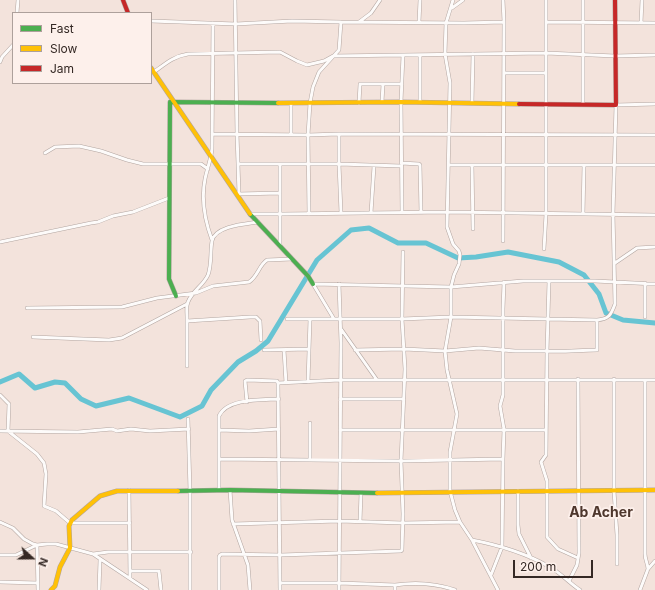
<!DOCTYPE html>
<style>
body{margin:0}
#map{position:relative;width:655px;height:590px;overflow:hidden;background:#f3e3dc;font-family:Inter,sans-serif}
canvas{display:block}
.legend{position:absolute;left:12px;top:12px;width:140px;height:72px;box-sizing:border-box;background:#fdf0eb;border:1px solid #ada09b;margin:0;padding:5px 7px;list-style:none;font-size:12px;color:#342824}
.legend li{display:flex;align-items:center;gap:8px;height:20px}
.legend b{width:20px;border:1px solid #ada09b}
.north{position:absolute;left:12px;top:538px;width:40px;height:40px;-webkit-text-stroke:3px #fdf0eb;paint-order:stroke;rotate:111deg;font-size:11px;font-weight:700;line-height:16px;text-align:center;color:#342824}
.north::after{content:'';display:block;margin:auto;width:14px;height:18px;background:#342824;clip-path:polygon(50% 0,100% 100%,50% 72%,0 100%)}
.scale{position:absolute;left:513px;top:560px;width:80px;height:18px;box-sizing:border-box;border:2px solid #342824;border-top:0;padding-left:5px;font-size:12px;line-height:14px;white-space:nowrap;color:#342824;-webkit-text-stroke:3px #fdf0eb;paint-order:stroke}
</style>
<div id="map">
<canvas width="655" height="590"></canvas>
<ul class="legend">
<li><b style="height:5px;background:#4caf50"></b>Fast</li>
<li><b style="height:5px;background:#ffc107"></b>Slow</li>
<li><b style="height:5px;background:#c62828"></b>Jam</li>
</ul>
<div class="north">N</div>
<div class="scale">200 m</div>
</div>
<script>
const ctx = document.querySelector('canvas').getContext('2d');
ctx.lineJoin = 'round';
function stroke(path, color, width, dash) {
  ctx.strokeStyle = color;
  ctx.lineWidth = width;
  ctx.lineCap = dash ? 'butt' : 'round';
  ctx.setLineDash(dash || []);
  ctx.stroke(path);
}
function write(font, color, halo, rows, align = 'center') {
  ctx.font = font + ' Inter,sans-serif';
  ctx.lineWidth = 3.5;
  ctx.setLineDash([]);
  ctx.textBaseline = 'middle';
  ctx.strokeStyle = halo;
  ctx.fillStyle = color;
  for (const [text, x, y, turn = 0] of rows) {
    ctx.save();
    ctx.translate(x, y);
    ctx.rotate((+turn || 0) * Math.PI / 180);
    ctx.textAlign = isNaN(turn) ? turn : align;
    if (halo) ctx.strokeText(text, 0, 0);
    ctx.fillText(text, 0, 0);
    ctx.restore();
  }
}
stroke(new Path2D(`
 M0 382 19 374 35 388 55 382 65 383 81 399 96 406 129 398 180 417 202 406 211 390 238 362 256 351 268 341 317 260 351 230 369 228 398 243H426L458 258 476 257 508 252 559 262 584 275 599 294 606 313 623 320 655 323`), '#67c4d3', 5);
const street = new Path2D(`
 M235 0 237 134 239 194
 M453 0 446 23 445 54 450 83 447 227 453 244 459 251 460 255 459 264 454 275 451 287V317L445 351 447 370 457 414 450 452V491L455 510 460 522 472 540 498 590
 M583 0V104
 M452 8 463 0
 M17 13 18 0
 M151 21 236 24 292 21 341 22
 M359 22 371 13 380 0
 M419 22 420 0
 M547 22 655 23
 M641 23 642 0
 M403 55 546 53 615 56 655 55
 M420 55V102
 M0 62 2 57 13 45
 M154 72C165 64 174 56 188 54L280 52 297 61 307 65 324 61 333 56 403 55 401 102 402 213
 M504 73H546
 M382 102 383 84
 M291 103V135
 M359 103 360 84H402
 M472 103 473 54
 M212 134 308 135 309 214
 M339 134 655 135
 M45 153 55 147 79 146 101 151 127 160 143 164H201L208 169
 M401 163 419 164 420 165 421 213
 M238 164H339L341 213
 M449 165H655
 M472 165 473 229
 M401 166 339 164V134L308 135 310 103 313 87 319 72 339 50 341 22 464 23 504 22
 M238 194 280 193
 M371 213 374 166
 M250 214H283L448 212 655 215
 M583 214 584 165
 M212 240C205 221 201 199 205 179 207 169 211 159 212 149L213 23
 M503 241 504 22 503 0
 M0 242 91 223 98 222 113 216 133 212 169 198
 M280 246V164
 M544 249 546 214V0
 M403 252 402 319 405 369 401 461 503 459 504 429 500 406 503 395V309L504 282
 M615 263 637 248 655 247
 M313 284 451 287 523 281H595L655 284
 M313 284 334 319H402L451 317 597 320
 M339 284 341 343 339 590
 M27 308 122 307 157 298 196 293 213 286 249 282C258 276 259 265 267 260L292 259
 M645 317V283
 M287 319H310
 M187 321 250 317H256L260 321 261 340
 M341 329 377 380
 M33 337 109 340 122 338 187 304
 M264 350 309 349
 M284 350 286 383
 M355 350 404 349 445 351 479 348 515 351H547L549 281
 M187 366C187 350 187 334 187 317 187 312 186 306 188 302 192 291 203 286 208 275 212 264 210 252 212 241 215 226 245 224 258 222
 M614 379V491L617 535V564
 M645 380V554C645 560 648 564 648 569
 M308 382 310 319H334
 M0 395 9 404 8 431
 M340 399H404
 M247 402 245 381 247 380 277 381 278 383
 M188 419 190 491V590
 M310 423V460
 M219 430 249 431 279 429
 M340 430H546
 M0 431 78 432 112 429 117 431 131 429 150 431 189 429
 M8 431 37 454 44 463 46 474 44 506 56 511 70 523H130
 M219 459 401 461 403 514 402 550 401 551 281 555 222 554 220 555 219 557V590
 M129 490 130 578
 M219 490V416C227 398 262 400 279 399
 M230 490 232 520 248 565 250 590
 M518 491V525L519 534 531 558
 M0 522 13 528 24 539 33 544 37 545 47 544H56L93 554 147 590
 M360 522 361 493
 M233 524 339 521 403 523 460 522
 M472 540C498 545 525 553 548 566 560 572 569 583 580 590
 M93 554 108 552H191
 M0 555H16L37 545 38 590
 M578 558 558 549 547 537V481L541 462 546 455 547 351C564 352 580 350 597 350V320C609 319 611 315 615 304L613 214 616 105 655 104
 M130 571H159L161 590
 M491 575 502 547 503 459
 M569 581 577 565 579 553 578 379
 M0 582 38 583
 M280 583H339L395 585
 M99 590 100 560
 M280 590 278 383 340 380H655
 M395 590V585C416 582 435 583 455 590
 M640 590 648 569 655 561`);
const fast = new Path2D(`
 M250 214 308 276 313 284
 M176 296 169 279 170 102 278 103
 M178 491 230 490 377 493`);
const slow = new Path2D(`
 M151 68 250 214
 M278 103 401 102 519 104
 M377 493 655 490
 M51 590 55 586 60 567 70 548 69 526 72 520 100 496 117 491H178`);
const jam = new Path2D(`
 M123 0 128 13
 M519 104 616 105 615 0`);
stroke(street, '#b2a5a0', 4);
stroke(fast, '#b2a5a0', 5);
stroke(slow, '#b2a5a0', 5);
stroke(jam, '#b2a5a0', 5);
stroke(street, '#fdfbfa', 3);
stroke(fast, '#4caf50', 4);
stroke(slow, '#ffc107', 4);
stroke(jam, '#c62828', 4);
write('bold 14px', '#4e372d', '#fdf0eb', [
 ["Ab Acher",601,513]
]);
</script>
